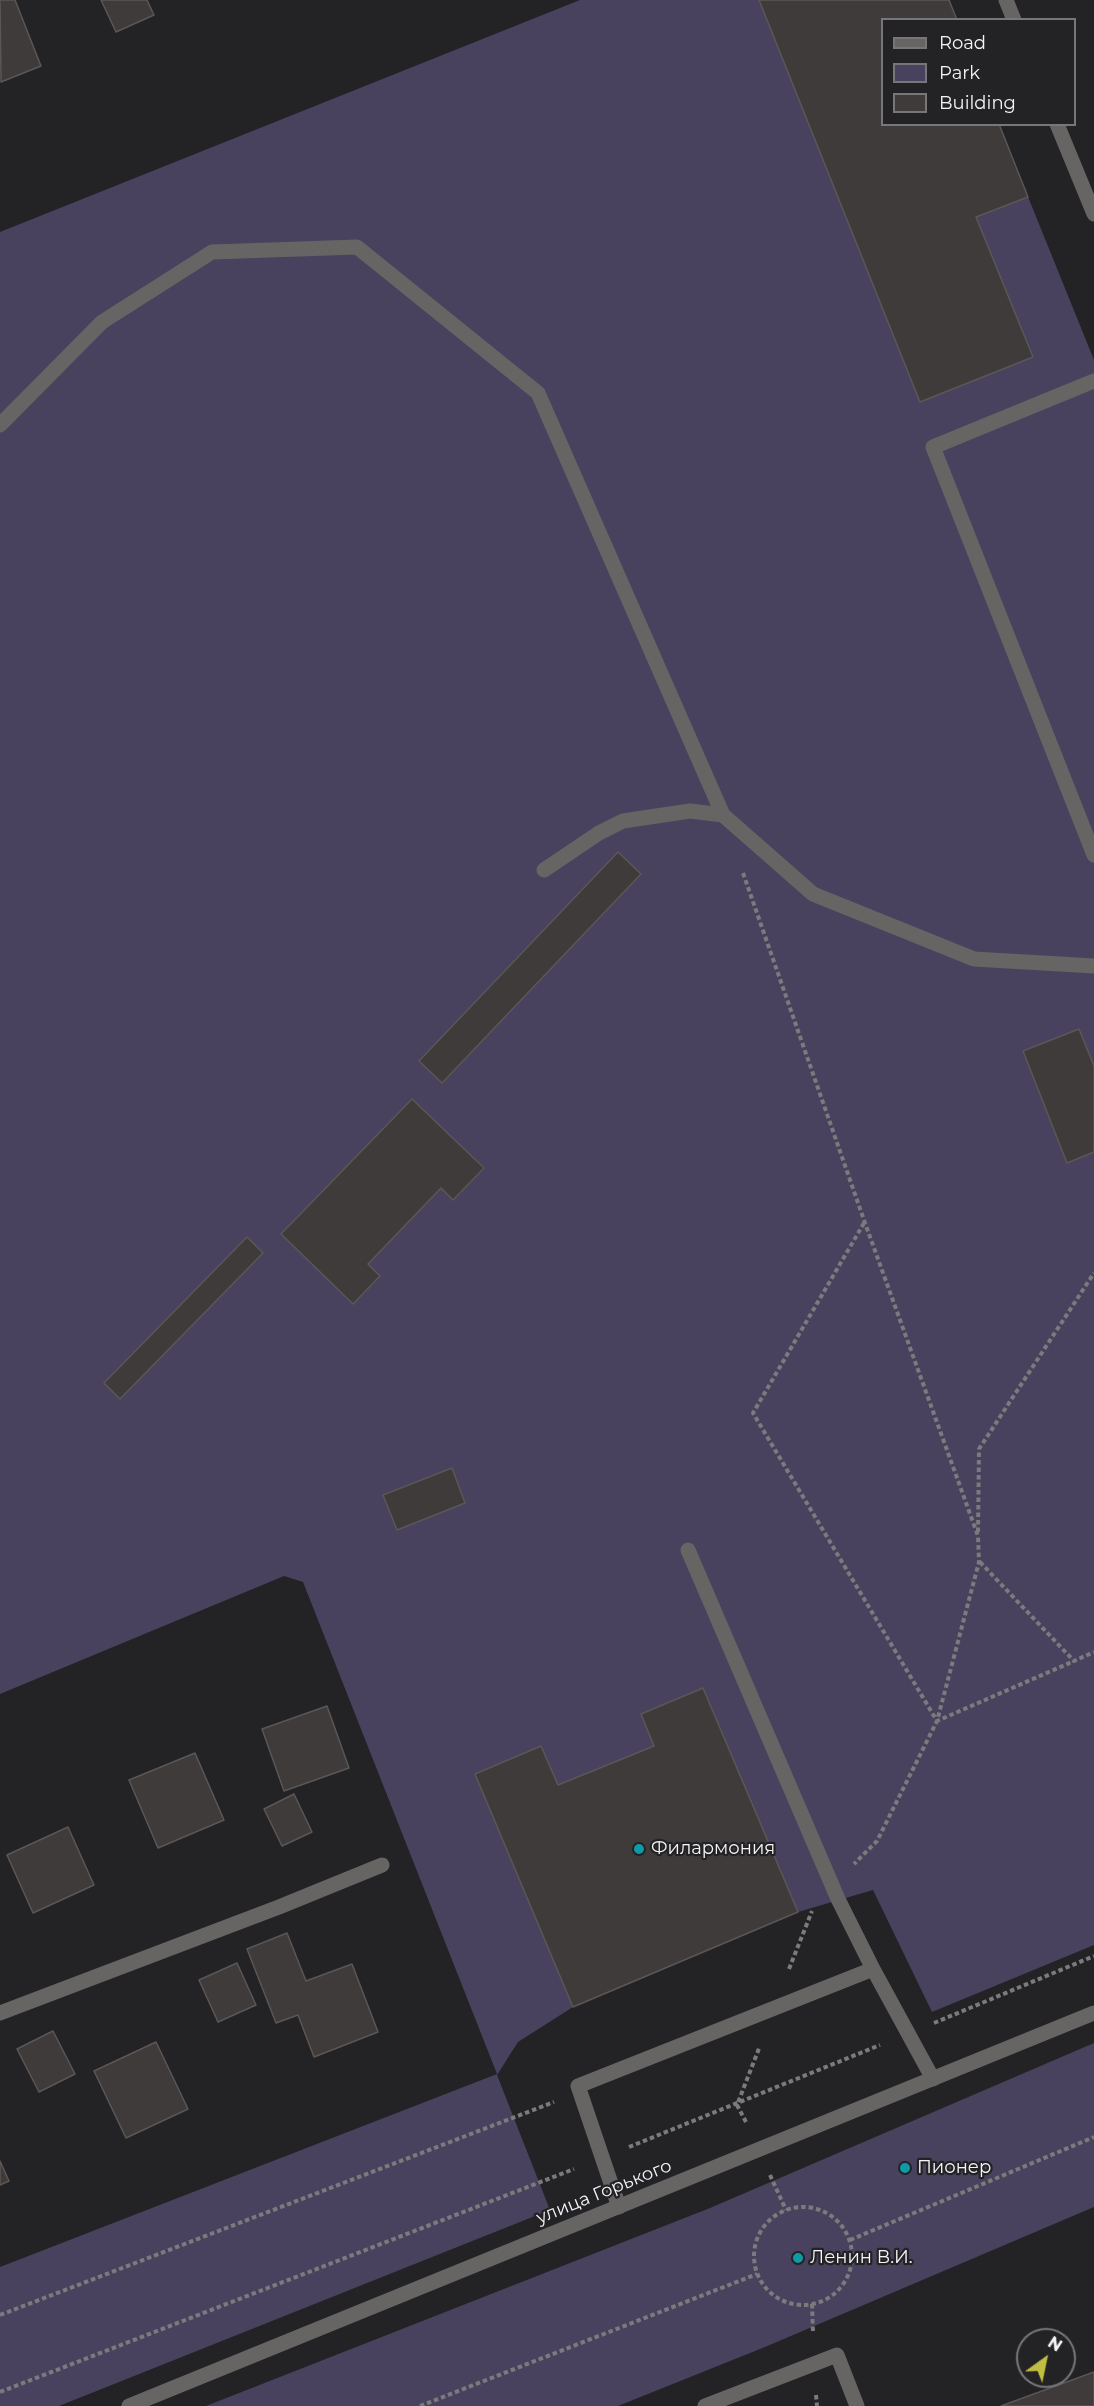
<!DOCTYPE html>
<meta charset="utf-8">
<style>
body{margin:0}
#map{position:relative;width:1094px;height:2406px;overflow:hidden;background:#232225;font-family:Montserrat,sans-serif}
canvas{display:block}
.legend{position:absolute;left:881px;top:18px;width:195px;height:108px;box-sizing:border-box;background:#232225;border:2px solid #777678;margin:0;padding:8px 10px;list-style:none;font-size:18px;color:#f4f3f5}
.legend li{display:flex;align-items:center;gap:12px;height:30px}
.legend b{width:30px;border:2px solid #777678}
.north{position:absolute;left:1016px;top:2328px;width:60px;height:60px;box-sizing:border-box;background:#232225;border:2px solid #777678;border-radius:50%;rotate:33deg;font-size:16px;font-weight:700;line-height:24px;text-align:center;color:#f4f3f5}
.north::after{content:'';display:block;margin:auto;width:21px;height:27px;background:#c0be41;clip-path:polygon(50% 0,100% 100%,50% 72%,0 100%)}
</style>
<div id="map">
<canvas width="1094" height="2406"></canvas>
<ul class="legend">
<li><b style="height:8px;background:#666564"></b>Road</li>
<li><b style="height:16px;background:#48425e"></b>Park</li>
<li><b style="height:16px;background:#3f3b3b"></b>Building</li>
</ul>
<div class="north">N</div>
</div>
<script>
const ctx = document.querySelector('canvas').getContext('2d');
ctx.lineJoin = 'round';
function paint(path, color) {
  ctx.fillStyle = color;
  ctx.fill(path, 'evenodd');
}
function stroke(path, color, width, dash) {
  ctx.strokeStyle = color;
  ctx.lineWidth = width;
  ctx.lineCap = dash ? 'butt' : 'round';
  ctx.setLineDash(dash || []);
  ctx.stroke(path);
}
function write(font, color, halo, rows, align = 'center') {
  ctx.font = font + ' Montserrat,sans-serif';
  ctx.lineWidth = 4.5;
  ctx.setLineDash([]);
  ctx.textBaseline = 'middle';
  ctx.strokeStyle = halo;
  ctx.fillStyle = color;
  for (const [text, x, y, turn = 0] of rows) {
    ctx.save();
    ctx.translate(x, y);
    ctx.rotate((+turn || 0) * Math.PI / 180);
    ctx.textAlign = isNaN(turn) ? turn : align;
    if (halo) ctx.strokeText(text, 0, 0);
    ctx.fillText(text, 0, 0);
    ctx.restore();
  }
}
paint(new Path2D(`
 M580 0H949L957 19 882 20V124L999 125 1094 360V1945L932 2012 873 1890 798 1912 573 2007 518 2042 497 2075 550 2210 59 2406H0V2267L497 2074 303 1582 284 1576 0 1694V232Z
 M1094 2043V2207L765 2347 618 2406H206L710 2208Z`), '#48425e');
const building = new Path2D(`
 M0 0H15L41 66 1 82Z
 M101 0H147L154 15 116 32Z
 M759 0H949L957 20H882V124H999L1028 197 976 217 1033 357 920 402Z
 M618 852 641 874 442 1083 419 1061Z
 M1079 1029 1094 1066V1152L1067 1163 1023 1051Z
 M412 1099 484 1168 453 1200 441 1188 368 1264 380 1276 353 1304 281 1234Z
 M247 1237 263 1253 120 1399 104 1383Z
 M452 1468 465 1503 397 1530 383 1495Z
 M703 1688 798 1912 573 2007 475 1774 541 1746 558 1785 654 1746 641 1714Z
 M327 1706 349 1768 284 1791 262 1729Z
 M195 1753 224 1820 158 1848 129 1780Z
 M294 1794 312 1832 282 1846 264 1809Z
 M68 1827 94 1885 33 1913 7 1855Z
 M287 1933 306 1981 352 1964 378 2032 314 2057 298 2015 276 2023 247 1949Z
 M237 1963 256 2005 218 2022 199 1980Z
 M53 2031 75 2074 39 2092 17 2049Z
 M156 2042 188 2109 126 2138 94 2071Z
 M0 2161 9 2181 0 2185Z
 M1094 2372V2406H1001Z`);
paint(building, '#3f3b3b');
stroke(building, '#5b5756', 1.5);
stroke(new Path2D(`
 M743 873 865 1223 978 1536 979 1562 937 1721 877 1841 854 1864
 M864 1223 753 1413 937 1721 1074 1661
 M978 1532 979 1449 1094 1273
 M980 1562 1074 1661 1094 1652
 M789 1969 812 1911
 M934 2023 1094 1956
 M746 2122 737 2105 760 2046
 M629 2147 880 2045
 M770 2175 786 2210
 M754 2256a49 49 0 1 1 98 0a49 49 0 1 1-98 0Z
 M850 2240 1094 2137
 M812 2304 813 2333
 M0 2315 554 2102
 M0 2392 574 2169
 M816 2395 817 2406
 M420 2406 757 2274`), '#7b7a7d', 4, [4.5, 3]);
stroke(new Path2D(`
 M1094 381 933 447 1094 855
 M0 425 102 322 212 252 357 247 538 393 723 815
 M544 870 599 833 623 821 690 811 723 815 813 894 974 959 1094 966
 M688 1550 838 1899 873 1969
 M0 2013 279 1907 382 1865
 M619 2207 578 2086 873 1969 933 2079`), '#666564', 15);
stroke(new Path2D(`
 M705 2406 837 2355 857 2406`), '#666564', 15);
stroke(new Path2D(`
 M1006 0 1014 20
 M1057 124 1094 214
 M129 2406 1094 2013`), '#666564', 15);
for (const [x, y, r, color] of [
 [639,1849,6,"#0f9aa8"],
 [905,2168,6,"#0f9aa8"],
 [798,2258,6,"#0f9aa8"]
]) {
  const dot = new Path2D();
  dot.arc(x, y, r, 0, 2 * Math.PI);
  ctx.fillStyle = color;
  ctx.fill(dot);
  stroke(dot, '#232225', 2);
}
write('18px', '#f4f3f5', '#232225', [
 ["Филармония",651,1849],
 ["Пионер",917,2168],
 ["Ленин В.И.",810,2258]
], 'left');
write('18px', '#f4f3f5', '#232225', [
 ["улица Горького",604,2192,-22]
]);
</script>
